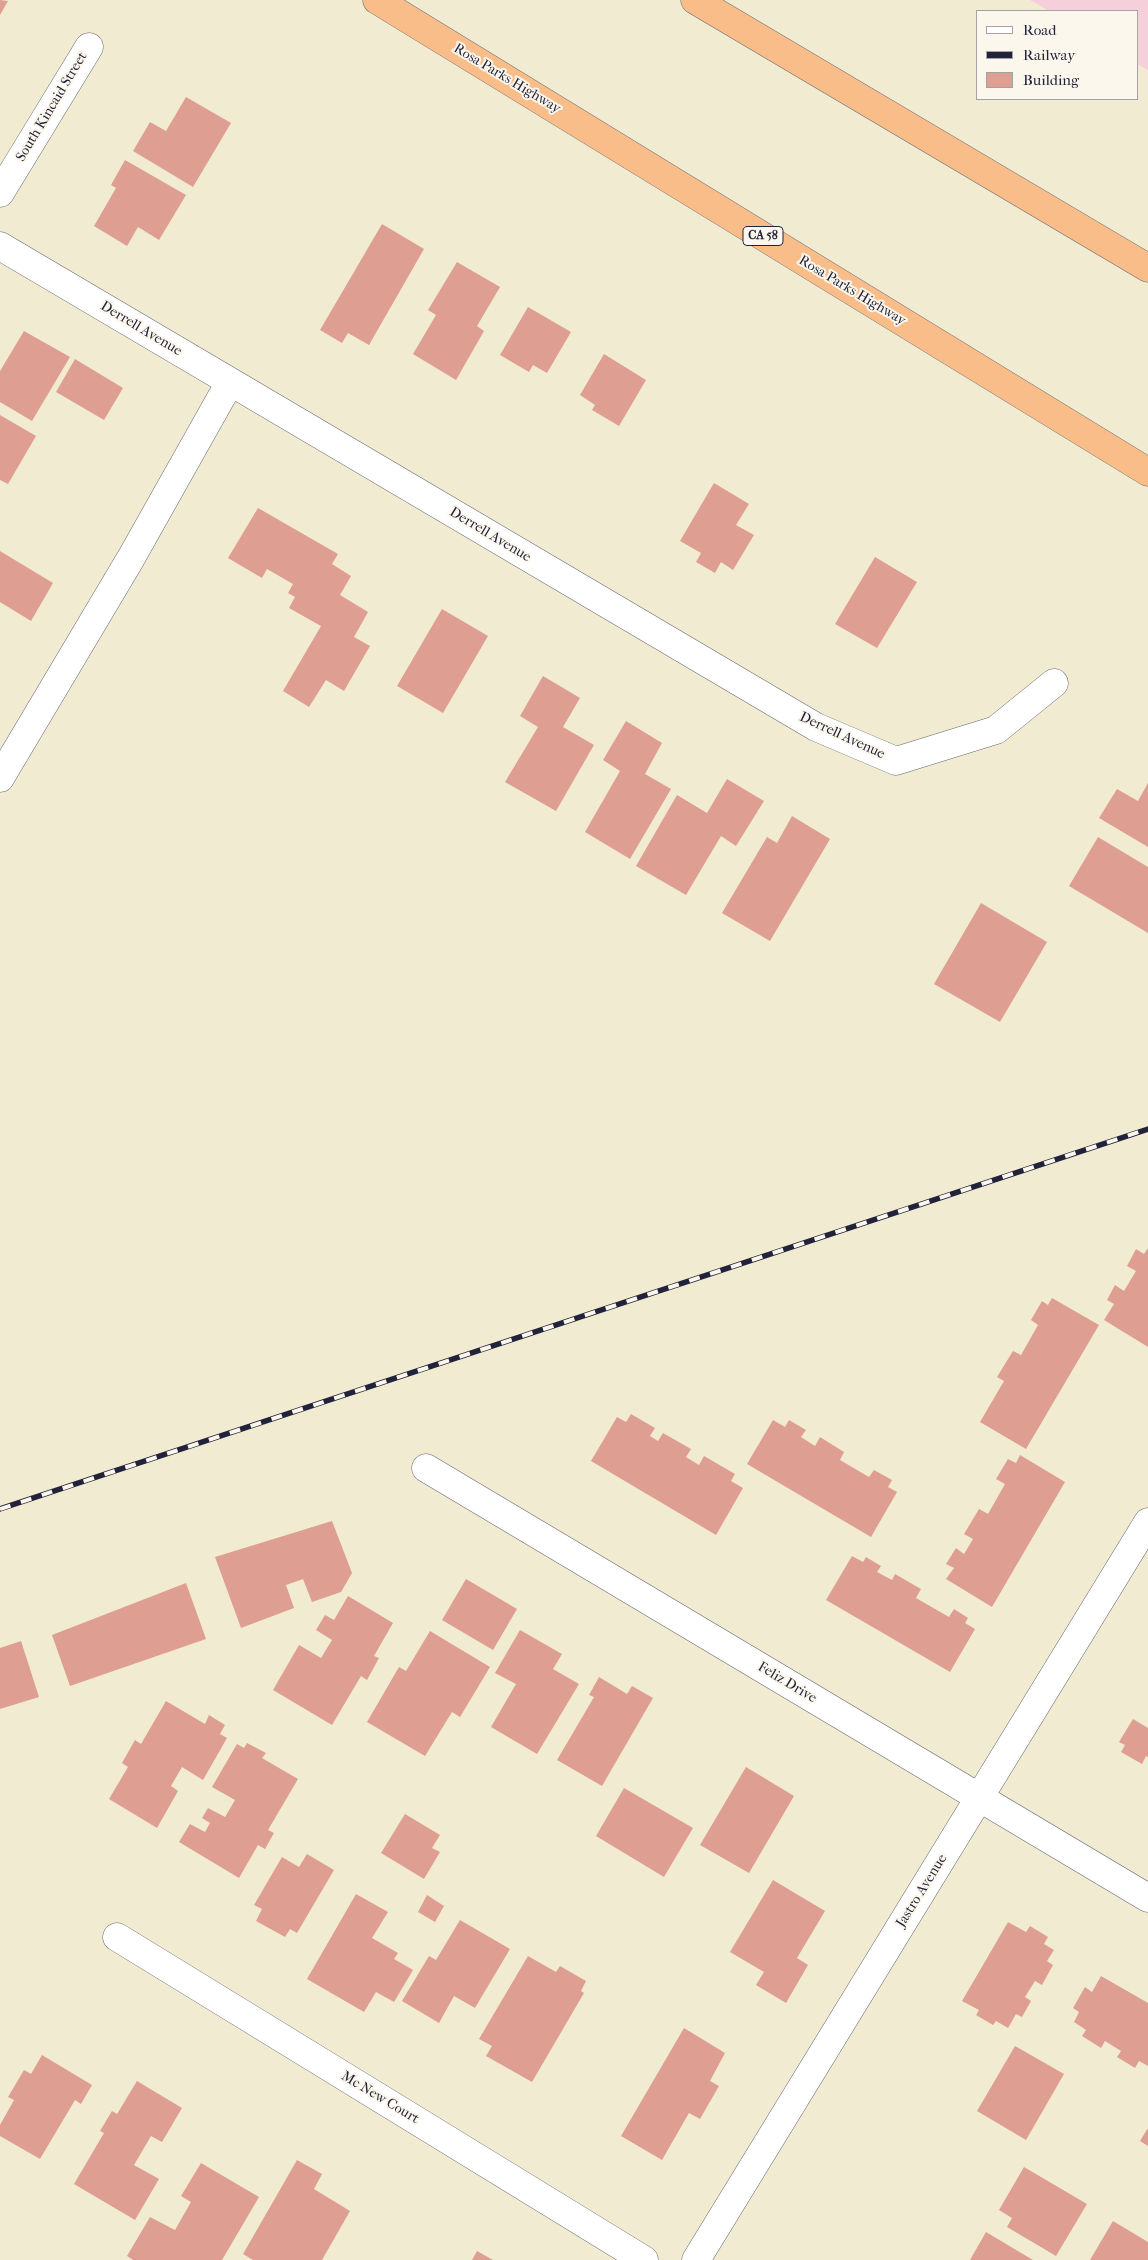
<!DOCTYPE html>
<style>
body{margin:0}
#map{position:relative;width:1148px;height:2260px;overflow:hidden;background:#f1ebd2;font-family:"IM FELL French Canon",serif}
canvas{display:block}
.legend{position:absolute;left:976px;top:10px;width:162px;height:90px;box-sizing:border-box;background:#fbf7ec;border:1px solid #a4a2a5;margin:0;padding:6px 9px;list-style:none;font-size:15px;color:#22223b}
.legend li{display:flex;align-items:center;gap:10px;height:25px}
.legend b{width:25px;border:1px solid #a4a2a5}
</style>
<div id="map">
<canvas width="1148" height="2260"></canvas>
<ul class="legend">
<li><b style="height:6px;background:#fff"></b>Road</li>
<li><b style="height:6px;background:#22223b"></b>Railway</li>
<li><b style="height:14px;background:#de9f92"></b>Building</li>
</ul>
</div>
<script>
const ctx = document.querySelector('canvas').getContext('2d');
ctx.lineJoin = 'round';
function paint(path, color) {
  ctx.fillStyle = color;
  ctx.fill(path, 'evenodd');
}
function stroke(path, color, width, dash) {
  ctx.strokeStyle = color;
  ctx.lineWidth = width;
  ctx.lineCap = dash ? 'butt' : 'round';
  ctx.setLineDash(dash || []);
  ctx.stroke(path);
}
function write(font, color, halo, rows, align = 'center') {
  ctx.font = font + ' "IM FELL French Canon",serif';
  ctx.lineWidth = 4;
  ctx.setLineDash([]);
  ctx.textBaseline = 'middle';
  ctx.strokeStyle = halo;
  ctx.fillStyle = color;
  for (const [text, x, y, turn = 0] of rows) {
    ctx.save();
    ctx.translate(x, y);
    ctx.rotate((+turn || 0) * Math.PI / 180);
    ctx.textAlign = isNaN(turn) ? turn : align;
    if (halo) ctx.strokeText(text, 0, 0);
    ctx.fillText(text, 0, 0);
    ctx.restore();
  }
}
paint(new Path2D(`
 M1030 0H1148V70L1137 64V11H1049Z`), '#f5cfd9');
paint(new Path2D(`
 M0 0 8 1 0 15Z
 M186 97 231 123 193 187 133 151 150 122 166 131Z
 M125 160 186 195 159 240 138 227 127 246 94 226 116 188 111 185Z
 M382 224 424 249 369 345 348 333 342 343 320 330Z
 M457 262 500 287 477 326 484 331 456 380 413 354 436 315 428 310Z
 M528 307 571 332 547 373 533 365 529 372 500 355Z
 M24 331 70 357 32 421 0 402V371Z
 M604 354 646 380 619 426 592 410 595 405 580 395Z
 M75 359 123 388 104 420 56 392Z
 M0 415 36 436 8 484 0 480Z
 M714 483 749 504 736 525 754 535 733 570 721 562 715 573 696 562 701 553 680 541Z
 M258 508 338 554 332 564 351 576 340 595 368 612 354 637 370 646 344 691 326 680 309 707 283 691 321 626 289 608 295 597 288 593 293 584 267 569 262 578 228 558Z
 M0 551 53 583 31 621 0 602Z
 M875 557 917 582 877 648 835 624Z
 M442 609 488 636 443 713 397 686Z
 M543 676 580 698 563 727 594 745 556 811 505 782 538 727 520 716Z
 M626 721 662 743 645 774 671 789 630 859 585 832 620 771 603 760Z
 M727 779 764 801 736 846 721 836 686 895 636 866 677 795 707 813Z
 M1148 783V847L1099 818 1117 789 1138 801Z
 M792 816 830 839 770 941 722 913 767 837 777 843Z
 M1098 837 1148 867V933L1069 886Z
 M981 903 1047 942 1000 1022 934 984Z
 M1148 1248V1347L1104 1320 1114 1304 1107 1300 1115 1285 1124 1291 1136 1271 1127 1266 1136 1249 1144 1254Z
 M1052 1298 1099 1325 1026 1449 980 1422 1004 1381 997 1377 1013 1351 1021 1355 1038 1325 1031 1320 1042 1301 1048 1305Z
 M631 1414 655 1428 650 1436 658 1441 663 1433 691 1449 686 1457 699 1465 704 1456 735 1474 731 1481 743 1488 716 1535 591 1461 617 1417 626 1422Z
 M773 1420 785 1427 789 1420 806 1430 801 1437 815 1446 820 1437 844 1452 840 1460 869 1477 874 1470 892 1480 888 1487 897 1492 871 1537 747 1464Z
 M1020 1455 1065 1482 992 1607 946 1579 954 1568 946 1564 956 1548 964 1554 973 1539 964 1534 979 1509 988 1514 1005 1484 996 1479 1008 1459 1016 1463Z
 M332 1521 352 1573 341 1592 312 1602 303 1579 286 1585 294 1608 241 1628 215 1557Z
 M852 1556 863 1562 866 1557 881 1566 877 1572 892 1580 895 1574 921 1589 916 1598 949 1617 954 1609 968 1618 965 1623 975 1629 950 1672 826 1600Z
 M466 1579 517 1609 493 1650 442 1620Z
 M186 1583 206 1639 70 1686 52 1635Z
 M348 1596 393 1623 374 1656 379 1658 367 1680 361 1676 332 1725 273 1690 299 1645 321 1658 332 1640 316 1630 325 1615 334 1620Z
 M520 1630 562 1654 553 1669 579 1684 537 1754 491 1727 516 1684 495 1673Z
 M430 1631 490 1667 460 1717 452 1712 425 1756 367 1722 399 1667 406 1671Z
 M21 1641 39 1697 0 1709V1648Z
 M599 1677 627 1694 632 1686 653 1698 602 1786 557 1760 594 1697 589 1695Z
 M166 1701 205 1724 209 1715 225 1725 220 1734 227 1738 203 1780 182 1767 171 1786 178 1791 157 1828 109 1799 128 1767 122 1763 135 1740 141 1744Z
 M1133 1719 1148 1728V1757L1146 1756 1142 1764 1121 1752 1125 1745 1119 1742Z
 M247 1743 266 1753 262 1758 298 1779 268 1830 274 1833 265 1849 258 1845 239 1878 179 1842 190 1824 205 1832 210 1823 202 1818 208 1808 225 1817 235 1800 212 1787 237 1744 244 1748Z
 M746 1767 794 1796 749 1873 700 1845Z
 M624 1788 693 1828 664 1877 596 1836Z
 M405 1814 440 1835 432 1848 440 1852 424 1879 381 1853Z
 M307 1854 334 1870 297 1933 290 1929 285 1937 256 1921 262 1909 254 1905 282 1857 299 1867Z
 M773 1880 825 1911 797 1958 808 1965 786 2003 756 1985 764 1972 730 1952Z
 M356 1894 388 1912 372 1938 398 1953 394 1959 413 1970 394 2002 376 1992 364 2012 307 1979Z
 M427 1895 444 1906 435 1922 418 1912Z
 M460 1920 510 1949 475 2008 454 1996 439 2023 402 2001 429 1956 436 1960Z
 M1008 1922 1026 1932 1030 1926 1048 1937 1044 1944 1054 1950 1047 1961 1053 1965 1042 1985 1035 1981 1025 1997 1031 2001 1022 2017 1016 2014 1008 2028 996 2021 993 2025 976 2015 979 2010 962 2001Z
 M528 1956 556 1972 560 1966 586 1981 581 1991 584 1993 532 2082 486 2056 492 2046 479 2039Z
 M1101 1976 1148 2003V2066L1139 2061 1135 2068 1117 2057 1121 2051 1105 2041 1101 2048 1082 2036 1086 2030 1074 2022 1079 2012 1073 2008 1085 1987 1092 1992Z
 M684 2028 725 2053 710 2081 719 2086 700 2119 689 2113 662 2160 621 2136Z
 M1015 2046 1064 2074 1026 2140 977 2111Z
 M42 2055 92 2085 81 2104 75 2100 40 2159 0 2136V2125L14 2100 8 2097 24 2070 31 2074Z
 M137 2081 182 2108 162 2142 151 2136 134 2165 159 2179 135 2220 74 2184 104 2133 100 2131 112 2111 117 2114Z
 M1148 2128V2146L1140 2141Z
 M297 2160 322 2174 314 2189 350 2211 322 2260H253L243 2254Z
 M201 2163 259 2197 222 2260H133L127 2256 150 2217 175 2230 191 2202 181 2196Z
 M1024 2167 1087 2204 1056 2256 1007 2227 1012 2218 999 2210Z
 M1113 2221 1148 2242V2260H1090Z
 M986 2232 1033 2260H970Z
 M477 2251 493 2260H472Z`), '#de9f92');
const minor = new Path2D(`
 M0 193 89 47
 M0 246 816 727 896 761 996 730 1054 683
 M0 778 131 558 230 382
 M426 1468 1148 1898
 M117 1937 644 2260
 M696 2260 1148 1522`);
const highway = new Path2D(`
 M377 0 1148 472
 M695 0 1148 268`);
stroke(minor, '#6a6870', 29);
stroke(highway, '#6a6870', 29);
stroke(minor, '#fff', 28);
stroke(highway, '#f8bd89', 28);
const rail = new Path2D(`
 M0 1509 1148 1129`);
stroke(rail, '#22223b', 5.5);
stroke(rail, '#fbf7ec', 4, [11]);
for (const [x, y, w] of [
 [763,236,40]
]) {
  const box = new Path2D();
  box.roundRect(x - w / 2, y - 9.5, w, 19, 4);
  ctx.fillStyle = '#fbf7ec';
  ctx.fill(box);
  stroke(box, '#22223b', 1);
}
write('bold 12px', '#22223b', null, [
 ["CA 58",763,236]
]);
write('14px', '#22223b', '#fbf7ec', [
 ["Rosa Parks Highway",507,79,31],
 ["South Kincaid Street",52,107,-59],
 ["Rosa Parks Highway",852,291,31],
 ["Derrell Avenue",141,329,31],
 ["Derrell Avenue",490,535,31],
 ["Derrell Avenue",842,736,25],
 ["Feliz Drive",787,1683,31],
 ["Jastro Avenue",922,1891,-58],
 ["Mc New Court",380,2098,31]
]);
</script>
